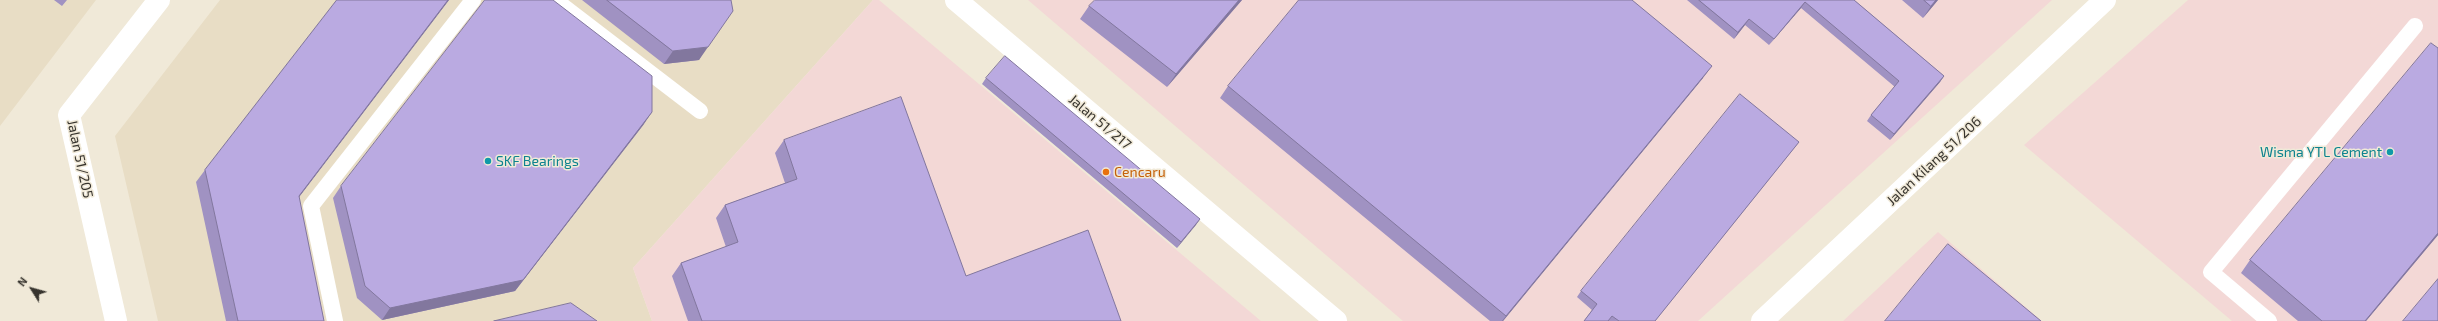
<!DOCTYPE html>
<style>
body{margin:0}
#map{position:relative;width:2438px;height:321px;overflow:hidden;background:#f0e9d8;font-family:"Exo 2",sans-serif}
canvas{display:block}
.north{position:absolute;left:12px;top:269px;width:40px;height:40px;-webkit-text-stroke:3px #f0e9d8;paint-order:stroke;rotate:307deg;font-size:11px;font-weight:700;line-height:16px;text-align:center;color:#37342e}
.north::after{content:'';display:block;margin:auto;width:14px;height:18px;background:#37342e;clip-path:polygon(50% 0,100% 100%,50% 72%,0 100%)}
</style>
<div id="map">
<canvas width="2438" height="321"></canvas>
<div class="north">N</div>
</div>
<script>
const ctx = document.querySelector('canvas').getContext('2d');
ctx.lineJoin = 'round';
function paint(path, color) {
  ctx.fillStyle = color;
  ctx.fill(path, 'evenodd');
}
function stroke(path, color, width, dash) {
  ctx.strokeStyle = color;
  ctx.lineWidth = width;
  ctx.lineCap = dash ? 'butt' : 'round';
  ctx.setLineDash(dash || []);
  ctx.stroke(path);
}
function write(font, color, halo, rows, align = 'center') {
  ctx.font = font + ' "Exo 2",sans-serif';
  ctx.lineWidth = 3;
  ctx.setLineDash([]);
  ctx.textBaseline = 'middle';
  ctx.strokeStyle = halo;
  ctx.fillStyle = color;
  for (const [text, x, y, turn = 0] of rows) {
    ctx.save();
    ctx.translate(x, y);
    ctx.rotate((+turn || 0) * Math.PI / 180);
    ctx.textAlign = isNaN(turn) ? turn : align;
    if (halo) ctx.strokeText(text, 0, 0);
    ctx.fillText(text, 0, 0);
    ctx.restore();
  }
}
paint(new Path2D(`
 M0 0H96L0 126Z
 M220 0H873L633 268 652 321H158L115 136Z`), '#e8ddc5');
paint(new Path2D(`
 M873 0H879L1261 321H652L633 268Z
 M1028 0H2052L1698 321H1403Z
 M2188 0H2438V321H2232L2024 145Z
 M1938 232 2042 321H1843Z`), '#f3d8d6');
stroke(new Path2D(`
 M555 0 700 111
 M335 321 311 206 473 0
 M2269 321 2211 272 2415 26`), '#fff', 16);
stroke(new Path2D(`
 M956 0 1336 321
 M116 321 69 115 159 0
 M1762 321 2105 0`), '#fff', 22);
paint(new Path2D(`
 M54 0H67L62 6Z
 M337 0H449L299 197 324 321H226L196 182 205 170Z
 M582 0H731L699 60 664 64Z
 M1242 0 1167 87 1080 19 1089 6Z
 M1687 0H1854L1944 76 1940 82 1890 140 1867 121 1871 115 1895 87 1801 8 1769 45 1745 25 1734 39Z
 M1902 0H1938L1923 18Z
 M2438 48V235L2366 321H2298L2241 273 2250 260Z
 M986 78 1200 219 1177 248 982 84Z
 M1703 78 1503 321H1490L1220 98 1228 86Z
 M644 124 515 291 382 320 357 298 333 198 341 186Z
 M784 140 966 276 1121 321H688L672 276 681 263 726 247 716 218 725 205 785 183 775 153Z
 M1799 142 1655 321H1584L1592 310 1577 297 1581 291Z`), '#a092c2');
paint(new Path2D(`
 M448 0H449L290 209 299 196Z
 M1239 0H1242L1167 87 1176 74Z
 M1936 0H1938L1923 18 1931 6Z
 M1805 2 1801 8 1769 45 1774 39Z
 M1749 19 1745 25 1734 39 1738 32Z
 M708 47 699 60 664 64 673 51Z
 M1712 66 1703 78 1503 321H1502L1506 316Z
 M1944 76 1940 82 1890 140 1894 134Z
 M652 112 644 124 515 291 382 320 390 308Z
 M1200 219 1196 225 1177 248 1181 242Z
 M2438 233V235L2366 321H2365Z`), '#82779e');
const building = new Path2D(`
 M337 0H448L299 196 324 321H238L205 170Z
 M485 0H553L652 76V112L523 280 390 308 365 286 341 186Z
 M607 0H731L733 11 708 47 673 51Z
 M1095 0H1239L1176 74 1089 6Z
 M1299 0H1632L1712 66 1506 316 1228 86Z
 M1699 0H1854L1944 76 1894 134 1871 115 1899 81 1805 2 1774 39 1749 19 1738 32Z
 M1924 0H1936L1931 6Z
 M2431 43 2438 48V233L2365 321H2322L2250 260Z
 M1005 56 1200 219 1181 242 986 78Z
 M1740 94 1799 142 1655 321H1619L1612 316 1608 321H1584L1597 304 1581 291Z
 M901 97 966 276 1088 230 1121 321H702L681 263 738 242 725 205 797 179 784 140Z
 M1948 244 2041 321H1885Z
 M2438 279V321H2403Z
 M571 303 597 321H494Z`);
paint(building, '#baaae1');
stroke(building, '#82779e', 1);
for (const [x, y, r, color] of [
 [2390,152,4,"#0f9aa8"],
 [488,161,4,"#0f9aa8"],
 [1106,172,4,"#e8710a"]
]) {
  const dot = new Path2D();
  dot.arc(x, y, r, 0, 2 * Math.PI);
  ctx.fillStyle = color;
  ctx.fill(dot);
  stroke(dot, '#f0e9d8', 1.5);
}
write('14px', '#37342e', '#f0e9d8', [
 ["Jalan 51/217",1100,122,40],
 ["Jalan 51/205",80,159,78],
 ["Jalan Kilang 51/206",1934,161,-43]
]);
write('14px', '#0d838f', '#f0e9d8', [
 ["Wisma YTL Cement",2382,152],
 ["SKF Bearings",496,161,"left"]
], 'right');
write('14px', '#c56008', '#f0e9d8', [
 ["Cencaru",1114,172]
], 'left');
</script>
